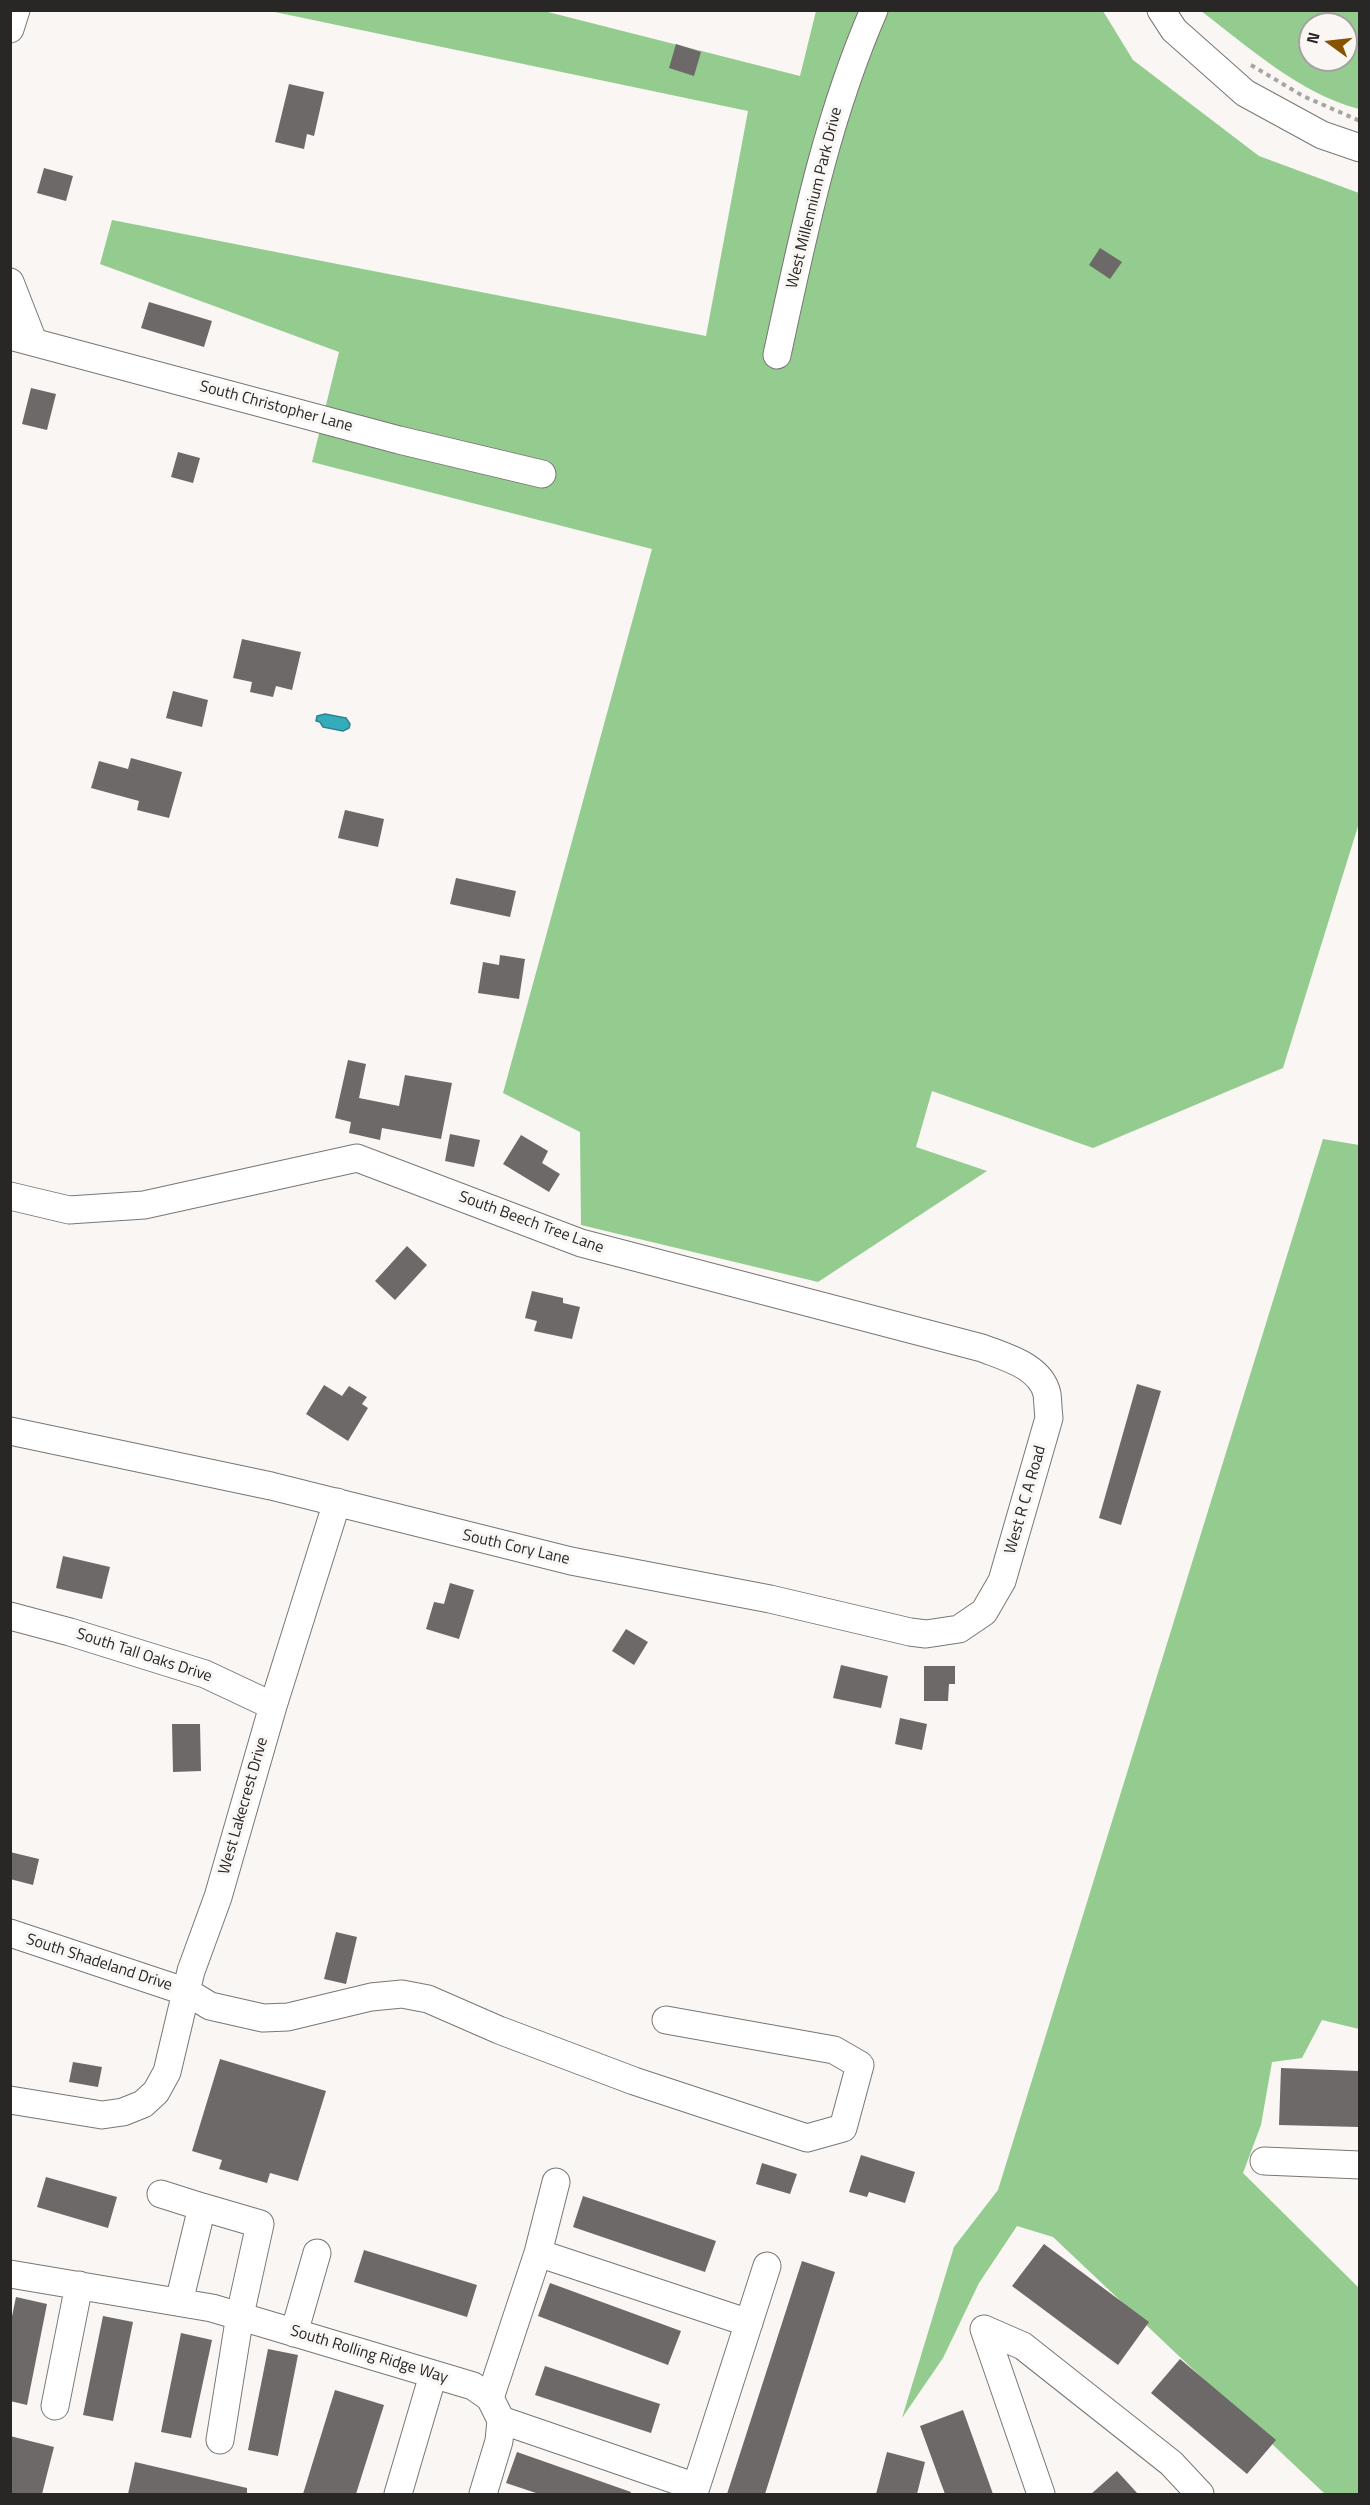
<!DOCTYPE html>
<style>
body{margin:0}
#map{position:relative;width:1370px;height:2505px;overflow:hidden;background:#f9f6f3;font-family:"Titillium Web",sans-serif}
canvas{display:block}
.frame{position:absolute;inset:0;border:12px solid #282726;pointer-events:none}
.north{position:absolute;left:1298px;top:12px;width:60px;height:60px;box-sizing:border-box;background:#f9f6f3;border:2px solid #a5a3a1;border-radius:50%;rotate:285deg;font-size:16px;font-weight:700;line-height:24px;text-align:center;color:#282726}
.north::after{content:'';display:block;margin:auto;width:21px;height:27px;background:#885300;clip-path:polygon(50% 0,100% 100%,50% 72%,0 100%)}
</style>
<div id="map">
<canvas width="1370" height="2505"></canvas>
<div class="frame"></div>
<div class="north">N</div>
</div>
<script>
const ctx = document.querySelector('canvas').getContext('2d');
ctx.lineJoin = 'round';
function paint(path, color) {
  ctx.fillStyle = color;
  ctx.fill(path, 'evenodd');
}
function stroke(path, color, width, dash) {
  ctx.strokeStyle = color;
  ctx.lineWidth = width;
  ctx.lineCap = dash ? 'butt' : 'round';
  ctx.setLineDash(dash || []);
  ctx.stroke(path);
}
function write(font, color, halo, rows, align = 'center') {
  ctx.font = font + ' "Titillium Web",sans-serif';
  ctx.lineWidth = 6;
  ctx.setLineDash([]);
  ctx.textBaseline = 'middle';
  ctx.strokeStyle = halo;
  ctx.fillStyle = color;
  for (const [text, x, y, turn = 0] of rows) {
    ctx.save();
    ctx.translate(x, y);
    ctx.rotate((+turn || 0) * Math.PI / 180);
    ctx.textAlign = isNaN(turn) ? turn : align;
    if (halo) ctx.strokeText(text, 0, 0);
    ctx.fillText(text, 0, 0);
    ctx.restore();
  }
}
paint(new Path2D(`
 M270 11H544L800 76 816 11H1103L1133 60 1259 156 1359 193V823L1283 1068 1093 1148 932 1091 916 1147 987 1171 818 1282 581 1225 580 1132 503 1093 652 549 312 462 339 352 100 264 112 220 706 336 748 111Z
 M1201 11H1359V109C1299 93 1250 48 1201 11ZM1310 24H1346V60H1310Z
 M1323 1139 1359 1145V2029L1322 2020 1302 2058 1272 2062 1261 2125 1243 2173 1359 2288V2494H1325L1053 2237 1017 2226 979 2283 943 2358 902 2418 954 2247 998 2190Z`), '#93cc8e');
const water = new Path2D(`
 M325 714 346 718 350 724 349 728 343 731 323 727 320 722 316 721 317 716Z`);
paint(water, '#34acbc');
stroke(water, '#30848f', 1.5);
paint(new Path2D(`
 M676 44 701 52 694 76 669 68Z
 M289 84 324 92 314 136 307 134 304 149 275 142Z
 M44 168 73 176 66 201 37 193Z
 M1100 248 1122 262 1110 279 1089 265Z
 M149 302 212 321 204 347 141 328Z
 M31 388 56 394 47 430 22 424Z
 M178 452 200 458 193 483 171 477Z
 M242 639 301 652 292 690 276 686 273 697 250 692 252 682 233 678Z
 M173 691 208 700 202 727 166 718Z
 M131 758 182 772 169 818 137 810 139 801 91 788 99 761 128 769Z
 M345 810 384 819 378 847 338 838Z
 M456 878 516 891 510 917 450 904Z
 M500 955 525 959 519 999 478 993 483 962 499 965Z
 M348 1060 366 1064 359 1098 399 1106 405 1075 452 1083 441 1139 382 1128 380 1140 349 1133 351 1122 335 1118Z
 M450 1134 480 1140 474 1167 445 1161Z
 M521 1135 548 1151 542 1163 560 1174 549 1192 503 1164Z
 M407 1246 427 1265 395 1300 375 1281Z
 M532 1291 563 1298V1303L580 1307 572 1339 534 1331 537 1321 525 1318Z
 M1137 1384 1161 1391 1121 1525 1099 1518Z
 M324 1385 342 1396 349 1386 367 1397 362 1404 368 1408 348 1441 306 1414Z
 M63 1556 110 1567 102 1599 56 1588Z
 M450 1583 474 1590 459 1639 426 1629 434 1602 444 1604Z
 M626 1629 648 1642 634 1665 612 1651Z
 M841 1665 888 1676 881 1708 833 1698Z
 M924 1666H955V1684H949L948 1701H924Z
 M900 1718 927 1724 922 1750 895 1744Z
 M172 1724H200L201 1771 173 1772Z
 M10 1852 39 1859 33 1885 10 1879Z
 M336 1932 357 1937 346 1984 324 1979Z
 M220 2059 326 2091 298 2181 270 2173 267 2183 219 2169 222 2160 192 2151Z
 M73 2062 102 2067 98 2087 69 2082Z
 M1281 2068 1359 2071V2127L1279 2125Z
 M861 2155 915 2172 905 2203 869 2192 867 2197 849 2192Z
 M762 2163 797 2174 790 2194 756 2184Z
 M46 2177 117 2197 108 2228 37 2207Z
 M583 2196 716 2241 705 2272 573 2227Z
 M1044 2244 1149 2322 1118 2365 1012 2286Z
 M364 2250 477 2285 467 2317 354 2282Z
 M802 2261 835 2272 765 2494H727Z
 M550 2283 681 2331 668 2365 538 2316Z
 M16 2297 47 2304 27 2405 10 2401V2326Z
 M103 2316 133 2322 113 2421 83 2415Z
 M181 2333 212 2340 191 2438 161 2432Z
 M268 2349 298 2355 278 2456 248 2450Z
 M1180 2359 1276 2440 1247 2474 1151 2393Z
 M545 2366 660 2404 651 2433 535 2395Z
 M335 2390 384 2405 356 2494H303Z
 M963 2410 993 2494H945L939 2478 920 2426Z
 M10 2436 54 2447 42 2494H10Z
 M517 2452 631 2492 630 2494H539L506 2483Z
 M887 2452 925 2462 917 2494H876Z
 M135 2462 247 2488V2494H128Z
 M1117 2471 1138 2494H1091Z`), '#6d6968');
const minor = new Path2D(`
 M1161 10 1174 30 1245 93 1322 135 1360 148
 M10 29 16 10
 M10 282 33 341
 M10 336 399 440 542 474
 M777 355C803 236 825 123 874 10
 M10 1196 69 1210 144 1205 357 1158 581 1243 982 1348C1005 1357 1041 1366 1047 1394 1048 1402 1048 1411 1049 1418L1002 1581 984 1612 959 1629 926 1634 910 1632 770 1599 571 1561 271 1486 10 1431
 M10 1616 70 1632 205 1674 273 1706
 M10 1933 187 1992 210 2006 263 2018 288 2017 371 1997 402 1994 428 1999 499 2030 634 2081 807 2138 843 2128 860 2065 834 2050 666 2020
 M10 2100 102 2115 123 2112 143 2104 156 2092 167 2072 191 1971 218 1897 273 1706 337 1502
 M1264 2161 1360 2165
 M161 2194 202 2207
 M538 2253 749 2323
 M10 2274 212 2308 473 2386 490 2398 501 2420 696 2487 693 2494
 M179 2302 202 2207 260 2224 240 2315 220 2440
 M294 2333 317 2253
 M490 2398 538 2253 556 2182
 M55 2406 79 2285
 M696 2487 767 2266
 M398 2494 433 2375
 M483 2494 499 2441 501 2420
 M1041 2494 984 2329 1023 2346 1171 2463 1200 2494`);
stroke(minor, '#797774', 29);
stroke(new Path2D(`
 M1251 65 1303 96 1360 121`), '#a7a5a3', 4, [4.5, 4.5]);
stroke(minor, '#fff', 27);
write('16px', '#282726', '#f9f6f3', [
 ["West Millennium Park Drive",815,198,-76],
 ["South Christopher Lane",276,407,15],
 ["South Beech Tree Lane",531,1223,20],
 ["West R C A Road",1026,1500,-74],
 ["South Cory Lane",516,1548,13],
 ["South Tall Oaks Drive",144,1656,18],
 ["West Lakecrest Drive",244,1806,-74],
 ["South Shadeland Drive",99,1963,18],
 ["South Rolling Ridge Way",369,2355,17]
]);
</script>
